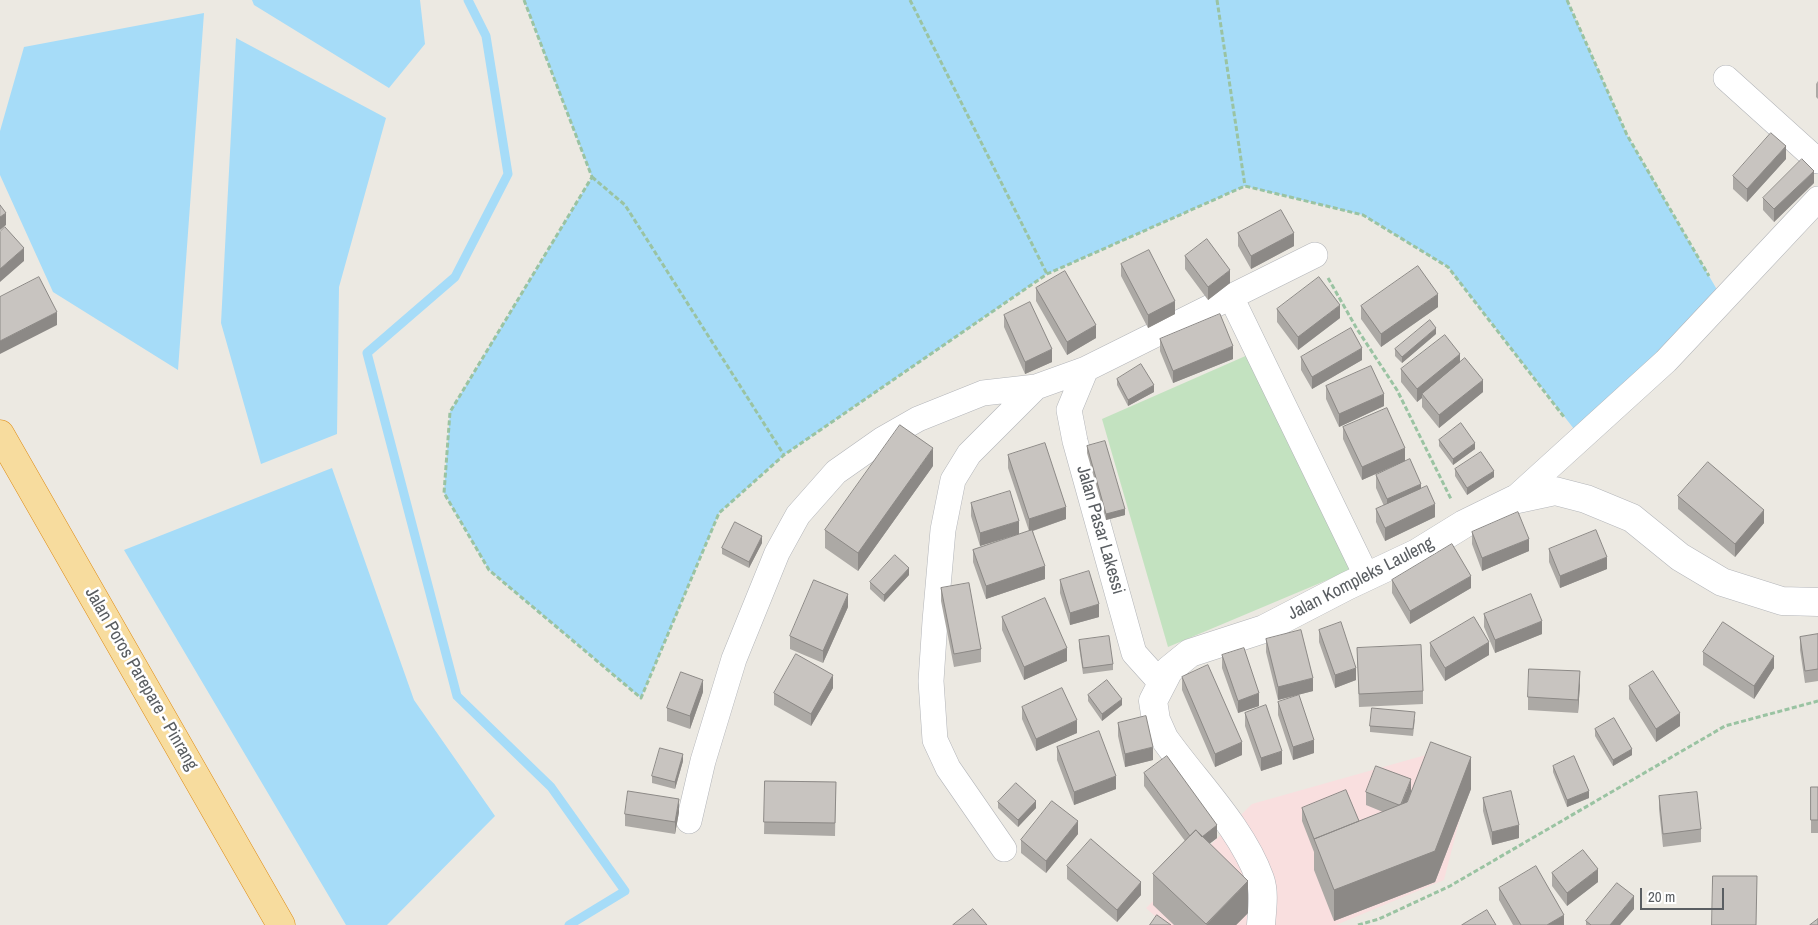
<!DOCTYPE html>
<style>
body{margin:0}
#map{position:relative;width:1818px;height:925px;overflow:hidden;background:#ece9e2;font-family:"Archivo Narrow",sans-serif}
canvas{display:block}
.scale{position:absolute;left:1640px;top:888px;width:84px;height:22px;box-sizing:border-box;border:2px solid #5a5e62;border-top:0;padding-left:6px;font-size:15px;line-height:18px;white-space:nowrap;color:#5a5e62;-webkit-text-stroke:4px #fff;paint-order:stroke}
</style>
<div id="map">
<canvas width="1818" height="925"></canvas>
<div class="scale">20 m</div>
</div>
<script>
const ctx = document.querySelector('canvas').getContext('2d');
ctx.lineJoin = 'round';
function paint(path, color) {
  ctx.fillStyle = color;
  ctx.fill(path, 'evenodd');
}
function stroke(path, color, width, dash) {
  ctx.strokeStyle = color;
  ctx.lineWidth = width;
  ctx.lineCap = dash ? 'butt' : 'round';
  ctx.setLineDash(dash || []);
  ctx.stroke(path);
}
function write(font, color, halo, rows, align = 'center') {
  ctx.font = font + ' "Archivo Narrow",sans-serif';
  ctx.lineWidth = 5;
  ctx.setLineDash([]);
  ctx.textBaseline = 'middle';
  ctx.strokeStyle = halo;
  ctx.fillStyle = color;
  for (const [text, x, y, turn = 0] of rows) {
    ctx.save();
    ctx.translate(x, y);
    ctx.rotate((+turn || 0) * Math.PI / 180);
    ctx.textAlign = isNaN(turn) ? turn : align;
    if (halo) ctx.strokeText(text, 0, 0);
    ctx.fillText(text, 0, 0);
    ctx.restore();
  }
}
paint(new Path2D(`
 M1447 749 1470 779 1444 880 1336 925H1165L1146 908 1252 804Z`), '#f9dfdf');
paint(new Path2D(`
 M1250 354 1351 570 1168 647 1102 419Z`), '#c3e2c0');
paint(new Path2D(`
 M252 0H420L425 44 389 88 254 5Z
 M524 0H1567L1627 135 1723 300 1581 438 1448 267 1363 215 1245 186 1047 274 784 455 719 513 641 698 489 570 444 493 450 412 592 177Z
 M204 13 178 370 53 292 0 175V131L24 47Z
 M236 38 386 118 339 287 337 434 261 464 221 323Z
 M332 468 414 700 495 816 387 925H346L124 550Z`), '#a6dcf8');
stroke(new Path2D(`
 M468 0 486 36 508 174 455 277 367 353 457 696 551 787 625 891 569 925`), '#a6dcf8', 9);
const minor = new Path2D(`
 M1726 78 1818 161
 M1231 297 1367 577
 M1086 369 1069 410 1075 441 1134 653 1161 683
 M1513 500 1666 361 1818 199
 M689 821 703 761 734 659 777 553 798 515 836 472 883 439 918 419 983 393 1036 387 1086 369 1315 255
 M1004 849 948 768 935 740 931 681 935 621 943 530 953 480 969 454 1036 387`);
const tertiary = new Path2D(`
 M1261 925C1262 910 1265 893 1260 879 1242 828 1195 782 1164 738L1156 720 1153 701 1169 670 1190 653 1264 629 1347 586 1417 553 1464 524 1513 500 1555 491 1586 499 1632 518 1680 557 1722 582 1782 601 1818 602`);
const trunk = new Path2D(`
 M0 434 281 925`);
stroke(minor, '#b3b5b9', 26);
stroke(tertiary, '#b3b5b9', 29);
stroke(trunk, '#de8a10', 29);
stroke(new Path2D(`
 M524 0 592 177 450 412 444 493 489 570 641 698 719 513 784 455 1047 274 1245 186 1363 215 1448 267 1564 417
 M910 0 1047 274
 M1217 0 1245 186
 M1567 0 1627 135 1709 276
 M592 177 625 205 784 455
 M1328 278 1357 329 1397 390 1451 499
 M1358 925 1379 919 1450 886 1725 726 1818 701`), '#9ac3a2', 3, [5, 2.5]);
stroke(minor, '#fff', 25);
stroke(tertiary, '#fff', 28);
stroke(trunk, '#f7dc9e', 28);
paint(new Path2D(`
 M1818 81V99L1816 97V84Z
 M1786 159 1747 202 1733 189V176Z
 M1814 183 1774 222 1763 210V198Z
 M1238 233 1294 246 1251 269 1238 246Z
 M1185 256 1230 283 1208 300 1185 269Z
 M1121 264 1175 314 1148 328 1121 276Z
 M1036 288 1096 338 1067 355 1036 301Z
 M1361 306 1438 307 1381 347 1361 319Z
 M1277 309 1340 318 1298 350 1277 322Z
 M1004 315 1052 362 1025 374 1004 327Z
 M1436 334 1402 363 1395 356V349Z
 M1160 339 1233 359 1173 383 1160 351Z
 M1301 357 1362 360 1312 389 1301 370Z
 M1460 362 1483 392 1439 428 1422 407V398L1417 402 1401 382V369Z
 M1117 379 1154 392 1128 406 1117 385Z
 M1326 386 1384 406 1339 427 1326 399Z
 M1343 427 1405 461 1362 480 1343 439Z
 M1439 440 1475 449 1453 465 1439 446Z
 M1087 446 1125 515 1106 520 1087 453Z
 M1008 455 1066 519 1033 531 1045 579 986 599 973 562V550L1029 531 1008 468Z
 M933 466 858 571 825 548V530Z
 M1455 469 1494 477 1467 495 1455 476Z
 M1376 475 1421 488 1435 517 1385 541 1376 522V509L1384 506 1376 488Z
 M1678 496 1764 523 1735 557 1678 509Z
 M971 503 1019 534 980 546 971 516Z
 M1472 532 1529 551 1482 571 1472 544Z
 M762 543 749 568 722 554V548Z
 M1549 549 1607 569 1560 588 1549 562Z
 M909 575 884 602 870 589V582Z
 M1060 580 1099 617 1070 625 1060 593Z
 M1392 580 1471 588 1410 624 1392 593Z
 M941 588 981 649V662L954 667 941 601Z
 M848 607 823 663 790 649V636Z
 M1484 614 1542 634 1495 653 1484 627Z
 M1002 617 1067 661 1024 680 1002 630Z
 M1319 630 1356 680 1335 688 1319 642Z
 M1818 634V681L1805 683 1800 650V637Z
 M1266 639 1313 691 1278 700 1266 652Z
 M1079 640 1113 664V670L1083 674 1079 647Z
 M1430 643 1489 655 1445 681 1430 656Z
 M1357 648 1423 691V704L1359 707Z
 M1703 652 1774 668 1754 699 1703 665Z
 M1222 655 1259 706 1238 713 1222 668Z
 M1182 677 1242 755 1215 767 1182 690Z
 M1580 684 1578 713 1528 710V697Z
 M1629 686 1680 726 1656 742 1629 699Z
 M833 688 811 726 774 705V693Z
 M703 692 690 729 667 721V708Z
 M1088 695 1122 705 1102 721 1088 701Z
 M1278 702 1314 753 1293 760 1278 715Z
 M1022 707 1077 733 1036 751 1022 719Z
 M1245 713 1282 764 1261 771 1245 726Z
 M1415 719 1413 736 1370 732V726Z
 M1118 723 1153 760 1125 767 1118 736Z
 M1595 729 1632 755 1613 766 1595 736Z
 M1057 747 1116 789 1074 805 1057 760Z
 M683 761 675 789 652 783V776Z
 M1553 766 1589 798 1567 807 1553 772Z
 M1144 773 1217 838 1209 844 1248 913 1236 925H1174L1153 905V874L1185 841 1144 786Z
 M765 781 836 782 835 836 764 834Z
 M1811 787H1818V833H1811Z
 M1471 789 1435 882 1334 921 1314 870V852L1302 821V808L1359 821 1383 812 1366 805V792H1411Z
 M1659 796 1701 829V842L1663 847 1659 809Z
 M1483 798 1519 838 1492 845 1483 811Z
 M998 802 1036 808 1018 827 998 808Z
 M679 812 675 834 625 826V814Z
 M1078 834 1046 873 1021 853V840Z
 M1067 866 1141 895 1117 922 1067 879Z
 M1552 873 1598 882 1567 906 1552 886Z
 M1499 888 1564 925H1513L1499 900Z
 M1634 909 1620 925H1586V921Z`), '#aca9a5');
paint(new Path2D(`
 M1786 146V159L1747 202V189Z
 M1814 171V183L1774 222V209Z
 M6 213V225L0 230V217Z
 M1294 233V246L1251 269V256Z
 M24 248V261L0 282V269Z
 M1230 270V283L1208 300V287Z
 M1438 294V307L1381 347V334Z
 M1175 301V314L1148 328V315Z
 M1340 305V318L1298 350V337Z
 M57 312V325L0 354V341Z
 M1096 325V338L1067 355V342Z
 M1436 328V334L1402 363V357Z
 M1233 346V359L1173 383V371Z
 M1362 348V360L1312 389V377Z
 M1052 349V362L1025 374V362Z
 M1460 354V367L1422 394V398L1417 402V389Z
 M1483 380V392L1439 428V415Z
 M1154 385V392L1128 406V400Z
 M1384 394V406L1339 427V414Z
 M1475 443V449L1453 465V459Z
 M933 448V466L858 571V553Z
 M1405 448V461L1362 480V467Z
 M1494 471V477L1467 495V488Z
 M1421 484V496L1387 512V499Z
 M1435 504V517L1385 541V528Z
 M1066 507V519L1029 532V519Z
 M1125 509V515L1106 520V514Z
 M1764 510V523L1735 557V544Z
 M1019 521V534L980 546V533Z
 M762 536V543L749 568V562Z
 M1529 539V551L1482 571V558Z
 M1607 557V569L1560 588V576Z
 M1045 566V579L986 599V586Z
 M909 568V575L884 602V595Z
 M1471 576V588L1410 624V611Z
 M848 594V607L823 663V651Z
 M1099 604V617L1070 625V613Z
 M1542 621V634L1495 653V640Z
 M1489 642V655L1445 681V668Z
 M1067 648V661L1024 680V667Z
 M1774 656V668L1754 699V686Z
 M1356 668V680L1335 688V675Z
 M1580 671V684L1578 713V700Z
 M833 675V688L811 726V714Z
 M1313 678V691L1278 700V687Z
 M703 680V692L690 729V716Z
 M1259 693V706L1238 713V701Z
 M1122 699V705L1102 721V714Z
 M1680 713V726L1656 742V729Z
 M1077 720V733L1036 751V739Z
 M1314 740V753L1293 760V747Z
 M1242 742V755L1215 767V754Z
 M1153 747V760L1125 767V754Z
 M1632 749V755L1613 766V760Z
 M1282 751V764L1261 771V758Z
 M683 754V761L675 789V782Z
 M1471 757V789L1435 882 1334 921V890Z
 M1116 776V789L1074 805V792Z
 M1411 779V792L1401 819V806Z
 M1589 791V798L1567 807V800Z
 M679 799V812L675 834V822Z
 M1036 801V808L1018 827V820Z
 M1078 821V834L1046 873V861Z
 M1217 825V838L1195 855V842Z
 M1519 825V838L1492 845V832Z
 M1598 869V882L1567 906V893Z
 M1248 881V913L1236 925H1206Z
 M1141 882V895L1117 922V910Z
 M1634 896V909L1620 925H1610Z
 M1564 915V925H1547Z`), '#8c8986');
const building = new Path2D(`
 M1771 133 1786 146 1747 189 1733 176Z
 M1802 159 1814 171 1774 209 1763 198Z
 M0 205 6 213 0 217Z
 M1281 210 1294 233 1251 256 1238 233Z
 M5 227 24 248 0 269V232Z
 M1207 239 1230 270 1208 287 1185 256Z
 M1149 250 1175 301 1148 315 1121 264Z
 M1418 266 1438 294 1381 334 1361 306Z
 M1065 271 1096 325 1067 342 1036 288Z
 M39 277 57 312 0 341V297Z
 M1319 277 1340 305 1298 337 1277 309Z
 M1030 302 1052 349 1025 362 1004 315Z
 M1220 314 1233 346 1173 371 1160 339Z
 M1430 320 1436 328 1402 357 1395 349Z
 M1351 328 1362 348 1312 377 1301 357Z
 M1445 335 1460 354 1417 389 1401 369Z
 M1465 358 1483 380 1439 415 1422 394Z
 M1141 364 1154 385 1128 400 1117 379Z
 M1371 366 1384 394 1339 414 1326 386Z
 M1387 408 1405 448 1362 467 1343 427Z
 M1461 423 1475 443 1453 459 1439 440Z
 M900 425 933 448 858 553 825 530Z
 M1105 441 1125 509 1106 514 1087 446Z
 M1045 443 1066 507 1029 519 1008 455Z
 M1481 452 1494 471 1467 488 1455 469Z
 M1410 459 1421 484 1387 499 1376 475Z
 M1708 462 1764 510 1735 544 1678 496Z
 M1427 486 1435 504 1385 528 1376 509Z
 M1010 491 1019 521 980 533 971 503Z
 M1518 512 1529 539 1482 558 1472 532Z
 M735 522 762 536 749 562 722 548Z
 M1032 530 1045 566 986 586 973 550Z
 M1596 530 1607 557 1560 576 1549 549Z
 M1452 544 1471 576 1410 611 1392 580Z
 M895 555 909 568 884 595 870 582Z
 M1089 571 1099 604 1070 613 1060 580Z
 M814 580 848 594 823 651 790 636Z
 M969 583 981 649 954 654 941 588Z
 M1531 594 1542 621 1495 640 1484 614Z
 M1045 598 1067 648 1024 667 1002 617Z
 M1474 617 1489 642 1445 668 1430 643Z
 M1341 622 1356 668 1335 675 1319 630Z
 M1723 622 1774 656 1754 686 1703 652Z
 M1301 630 1313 678 1278 687 1266 639Z
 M1818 634V669L1805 671 1800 637Z
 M1109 636 1113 664 1083 668 1079 640Z
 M1421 645 1423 691 1359 694 1357 648Z
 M1244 648 1259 693 1238 701 1222 655Z
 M796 654 833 675 811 714 774 693Z
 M1208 665 1242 742 1215 754 1182 677Z
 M1529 669 1580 671 1578 700 1528 697Z
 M1653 671 1680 713 1656 729 1629 686Z
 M681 672 703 680 690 716 667 708Z
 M1107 680 1122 699 1102 714 1088 695Z
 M1062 688 1077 720 1036 739 1022 707Z
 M1299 695 1314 740 1293 747 1278 702Z
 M1266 705 1282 751 1261 758 1245 713Z
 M1372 708 1415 712 1413 729 1370 726Z
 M1146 716 1153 747 1125 754 1118 723Z
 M1614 718 1632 749 1613 760 1595 729Z
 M1099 731 1116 776 1074 792 1057 747Z
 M1431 742 1471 757 1435 851 1334 890 1314 839 1407 802Z
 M660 748 683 754 675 782 652 776Z
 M1167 756 1217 825 1202 837 1196 830 1190 836 1144 773Z
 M1574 756 1589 791 1567 800 1553 766Z
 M1376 766 1411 779 1401 804 1399 805 1366 792Z
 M765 781 836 782 835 823 764 822Z
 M1016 783 1036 801 1018 820 998 802Z
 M1811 787H1818V820H1811Z
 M1346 790 1359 821 1314 839 1302 808Z
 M628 791 679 799 675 822 625 814Z
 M1511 791 1519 825 1492 832 1483 798Z
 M1697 792 1701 829 1663 834 1659 796Z
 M1052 801 1078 821 1046 861 1021 840Z
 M1196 830 1248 881 1206 924 1153 874Z
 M1091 839 1141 882 1117 910 1067 866Z
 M1583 850 1598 869 1567 893 1552 873Z
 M1536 866 1564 915 1547 925H1521L1499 888Z
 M1713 876H1757L1756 925H1712Z
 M1617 883 1634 896 1610 925H1591L1586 921Z
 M973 909 987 925H953Z
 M1487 910 1496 925H1462Z
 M1157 915 1171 925H1150Z
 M1818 919V925H1810Z`);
paint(building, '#c8c4c0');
stroke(building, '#8c8986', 1);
write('18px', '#5a5e62', '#fff', [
 ["Jalan Pasar Lakessi",1100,530,74],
 ["Jalan Kompleks Lauleng",1361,579,-27],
 ["Jalan Poros Parepare - Pinrang",141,679,60]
]);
</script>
